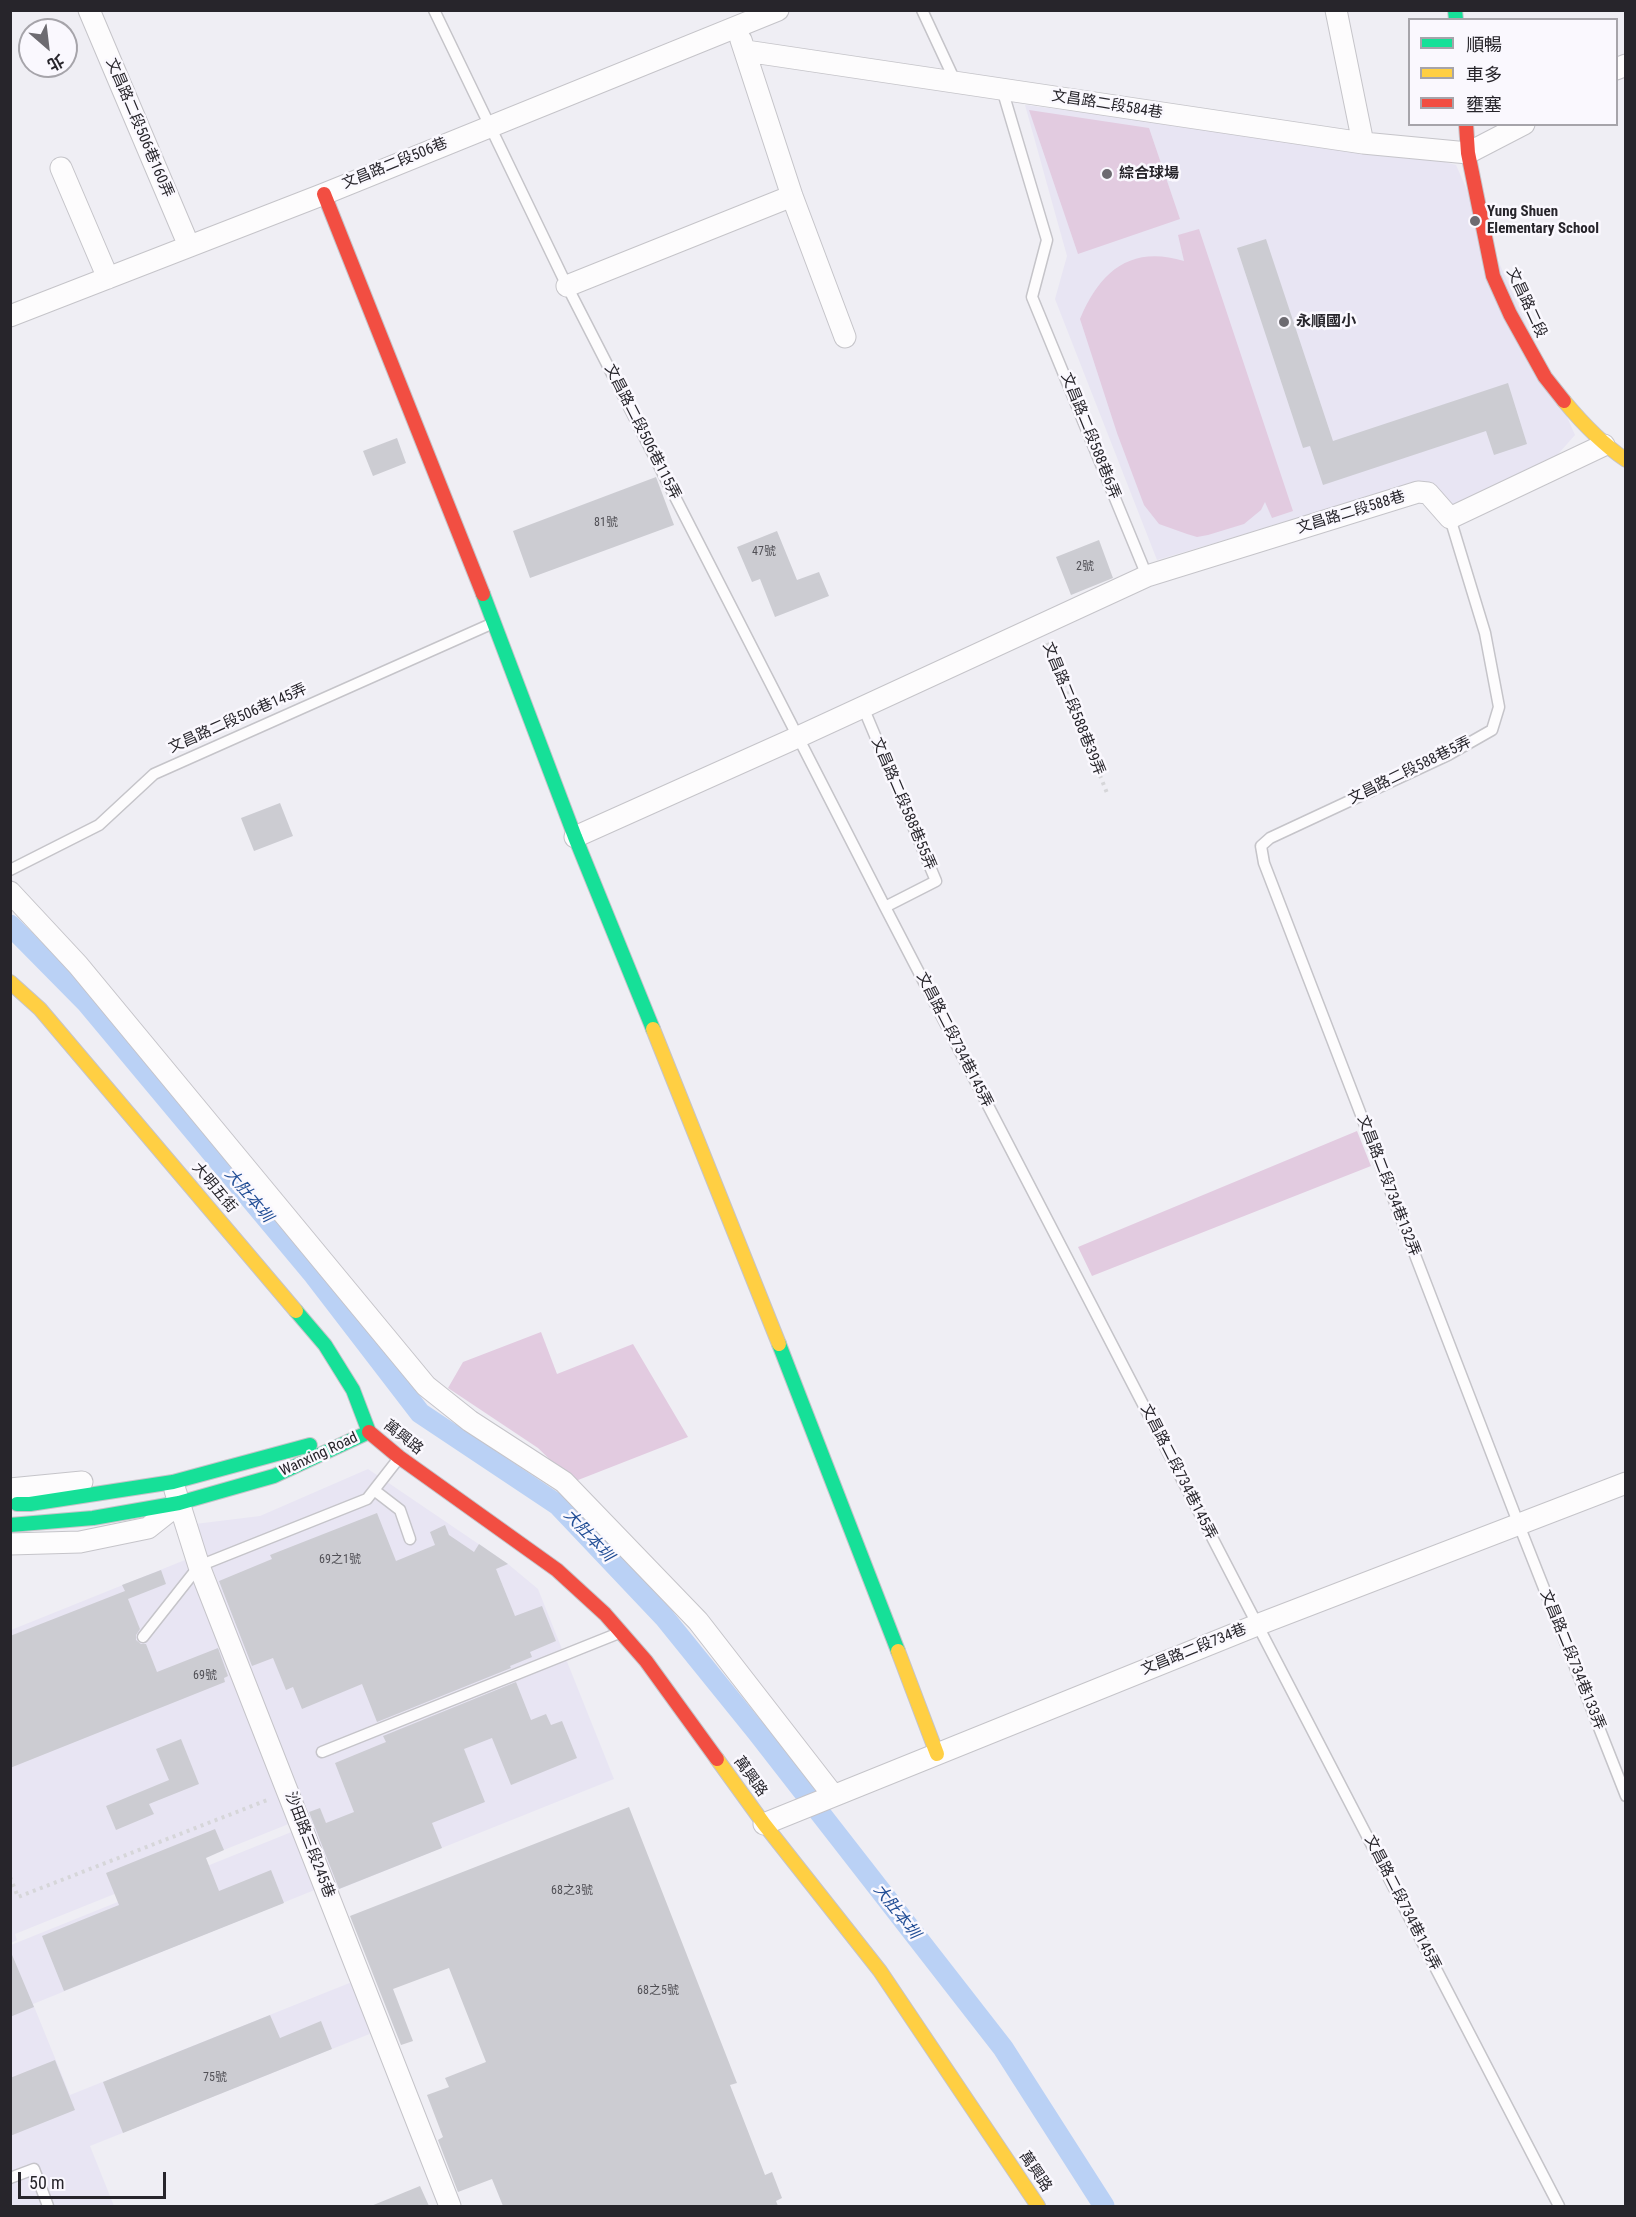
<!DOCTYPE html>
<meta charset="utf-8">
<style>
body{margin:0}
#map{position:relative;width:1636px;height:2217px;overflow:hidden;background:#efeef4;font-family:"Roboto Condensed","Noto Sans TC",sans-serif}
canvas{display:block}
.frame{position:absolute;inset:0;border:12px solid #27252b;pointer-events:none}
.legend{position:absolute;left:1408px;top:18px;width:210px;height:108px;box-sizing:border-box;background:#faf8fe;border:2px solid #a6a4aa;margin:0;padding:8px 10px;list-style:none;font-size:18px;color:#27252b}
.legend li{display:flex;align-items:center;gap:12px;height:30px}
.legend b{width:30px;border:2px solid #a6a4aa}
.north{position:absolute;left:18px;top:18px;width:60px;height:60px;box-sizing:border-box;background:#faf8fe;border:2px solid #a6a4aa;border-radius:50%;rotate:152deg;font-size:16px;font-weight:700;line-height:24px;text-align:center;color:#27252b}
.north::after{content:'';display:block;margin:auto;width:21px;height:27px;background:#6d6b71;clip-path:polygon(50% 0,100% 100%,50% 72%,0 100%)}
.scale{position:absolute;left:18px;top:2172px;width:148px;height:27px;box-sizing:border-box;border:3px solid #27252b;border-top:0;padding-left:8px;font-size:18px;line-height:21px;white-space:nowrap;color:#27252b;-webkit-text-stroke:4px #faf8fe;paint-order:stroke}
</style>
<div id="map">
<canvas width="1636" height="2217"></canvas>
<div class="frame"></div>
<ul class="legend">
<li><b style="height:8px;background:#16e098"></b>順暢</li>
<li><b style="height:8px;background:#ffcf43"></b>車多</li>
<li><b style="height:8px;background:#f24e42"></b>壅塞</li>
</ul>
<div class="north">北</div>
<div class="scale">50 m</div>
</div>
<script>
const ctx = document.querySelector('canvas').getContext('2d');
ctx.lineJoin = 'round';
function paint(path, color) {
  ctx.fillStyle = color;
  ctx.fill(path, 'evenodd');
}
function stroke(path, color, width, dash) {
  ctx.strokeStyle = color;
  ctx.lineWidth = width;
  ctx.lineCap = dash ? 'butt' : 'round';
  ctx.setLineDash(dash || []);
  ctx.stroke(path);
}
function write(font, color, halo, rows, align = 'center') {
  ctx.font = font + ' "Roboto Condensed","Noto Sans TC",sans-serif';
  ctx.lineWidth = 5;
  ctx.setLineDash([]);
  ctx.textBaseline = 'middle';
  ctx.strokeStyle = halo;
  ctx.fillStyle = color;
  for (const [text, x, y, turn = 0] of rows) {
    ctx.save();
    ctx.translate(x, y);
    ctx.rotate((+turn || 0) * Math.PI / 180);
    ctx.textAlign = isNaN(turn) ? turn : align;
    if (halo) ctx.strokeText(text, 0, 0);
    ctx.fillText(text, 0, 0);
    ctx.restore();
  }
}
paint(new Path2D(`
 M1025 105 1418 155 1456 165 1575 435 1552 461 1453 506 1425 481 1157 560 1055 299 1067 256Z
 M368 1469 508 1564 538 1589 614 1779 337 1890 217 1590 220 1588 195 1524 260 1516Z
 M185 1560 291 1823 15 1934 17 1940 11 1943V1630Z
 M294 1831 317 1889 33 2004 70 2095 352 1982 372 2033 90 2146 114 2206H11V1945Z`), '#e8e5f3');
paint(new Path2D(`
 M1029 110 1149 128 1180 219 1078 254Z
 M1199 229 1293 511 1272 518 1265 502 1261 510 1244 524 1208 535 1197 537 1187 534 1159 524 1144 505 1117 433 1080 319C1100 271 1131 245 1184 261L1178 235Z
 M1357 1131 1371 1166 1092 1276 1078 1247Z
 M541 1332 557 1374 633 1344 688 1437 573 1482 538 1448 448 1388 463 1362Z`), '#e2cbe0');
stroke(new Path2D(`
 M10 925 86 1002 314 1275 420 1413 558 1505 664 1617 757 1732 1003 2048 1104 2206`), '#bad1f5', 21);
paint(new Path2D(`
 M1266 239 1333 441 1508 383 1527 444 1494 455 1486 431 1323 485 1310 446 1303 448 1237 248Z
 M397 438 406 463 373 476 363 451Z
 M656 477 674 525 530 578 513 531Z
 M777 531 797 580 819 572 829 596 775 617 760 579 752 582 737 547Z
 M1099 540 1113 578 1071 595 1056 557Z
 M280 803 293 836 254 851 241 818Z
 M377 1513 396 1561 435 1545 430 1532 445 1525 449 1535 474 1552 479 1544 508 1564 496 1569 515 1616 542 1606 556 1641 530 1652 532 1657 510 1666 511 1668 377 1722 362 1684 302 1709 293 1687 286 1690 273 1658 252 1666 219 1581 272 1559 270 1555Z
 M161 1570 166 1584 128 1599 140 1629 136 1635V1640L141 1644H146L157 1672 218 1648 228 1676 224 1678 225 1682 10 1768V1636L125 1591 122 1585Z
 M516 1682 531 1720 546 1714 551 1725 562 1721 577 1758 511 1785 492 1738 464 1749 485 1802 432 1823 442 1848 339 1889 309 1812 320 1808 326 1823 354 1812 335 1763 386 1742 383 1736Z
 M181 1739 199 1784 149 1804 154 1814 116 1830 106 1806 169 1780 156 1749Z
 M629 1807 737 2083 730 2085 765 2175 772 2172 782 2198 776 2201 778 2206H503L492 2179 458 2192 438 2140 443 2137 427 2095 449 2087 445 2078 486 2062 449 1968 393 1989 413 2041 401 2045 350 1916Z
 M215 1829 224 1850 206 1858 219 1891 271 1870 284 1903 64 1991 42 1936 119 1905 106 1873Z
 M10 1950 34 2007 10 2017Z
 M270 2015 280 2038 321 2021 332 2049 123 2133 103 2082Z
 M55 2060 75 2110 10 2136V2078Z
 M420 2186 429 2206H371Z`), '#ccccd2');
const lane = new Path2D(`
 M434 10 567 286 885 907 1559 2206
 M922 10 956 83
 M1002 89 1047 240 1032 297 1147 576
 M1450 518 1485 633 1499 707 1492 730 1448 755 1270 838 1261 846 1264 863 1519 1525 1626 1796
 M863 707 936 881 885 907
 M10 870 99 825 154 774 491 624
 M374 1490 400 1510 410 1539
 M143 1637 199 1566 367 1499 399 1458
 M322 1752 619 1633
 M10 2178 34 2169 48 2206`);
const street = new Path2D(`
 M89 10 189 246
 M1336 10 1363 143
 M741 40 792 196 845 337
 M746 51 1363 143 1468 153 1524 124
 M1616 69 1626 65
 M61 168 108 278
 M567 286 792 196
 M10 316 324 194 778 10
 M575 837 798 737 1147 576 1418 492 1428 493 1450 518 1604 445
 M10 892 78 965 426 1386 470 1421 564 1482 698 1621 833 1795
 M10 1489 82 1482
 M175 1490 199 1566 450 2206
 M10 1544 80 1542 148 1528 177 1505
 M764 1824 1257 1625 1626 1483`);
const fast = new Path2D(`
 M1455 10 1456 20
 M483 594 575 837 653 1029
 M296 1311 325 1345 353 1390 369 1432
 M779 1344 898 1651
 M17 1504H30L173 1482 310 1445
 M10 1525 93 1518 179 1503 274 1476 369 1432`);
const slow = new Path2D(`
 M1564 401C1583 424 1601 443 1626 460
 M10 982 40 1009 296 1311
 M653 1029 779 1344
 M898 1651 937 1754
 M717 1759 764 1824 880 1971 1038 2206`);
const jam = new Path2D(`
 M1466 124 1468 153 1493 276 1510 314 1545 377 1564 401
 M324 194 483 594
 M369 1432 399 1457 557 1570 605 1614 646 1661 717 1759`);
stroke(lane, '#c5c4c9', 13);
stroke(street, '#c5c4c9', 23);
stroke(fast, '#c5c4c9', 16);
stroke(slow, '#c5c4c9', 16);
stroke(jam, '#c5c4c9', 16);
stroke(new Path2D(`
 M1047 643 1107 793
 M10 1877 18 1897 270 1799`), '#d6d6d9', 4, [3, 4.5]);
stroke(lane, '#fdfcfd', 10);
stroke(street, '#fdfcfd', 21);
stroke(fast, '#16e098', 14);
stroke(slow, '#ffcf43', 14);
stroke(jam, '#f24e42', 14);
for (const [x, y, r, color] of [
 [1107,174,6,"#6d6b71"],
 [1475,221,6,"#6d6b71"],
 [1284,322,6,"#6d6b71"]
]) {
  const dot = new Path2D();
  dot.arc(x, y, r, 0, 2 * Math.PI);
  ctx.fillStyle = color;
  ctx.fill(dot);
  stroke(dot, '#faf8fe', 2);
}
write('12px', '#504f55', null, [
 ["81號",606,523],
 ["47號",764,552],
 ["2號",1085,567],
 ["69之1號",340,1560],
 ["69號",205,1676],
 ["68之3號",572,1891],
 ["68之5號",658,1991],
 ["75號",215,2078]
]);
write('15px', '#27252b', '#faf8fe', [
 ["文昌路二段584巷",1107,105,9],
 ["文昌路二段506巷160弄",139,128,67],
 ["文昌路二段506巷",395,164,-22],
 ["文昌路二段",1526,303,65],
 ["文昌路二段506巷115弄",642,432,63],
 ["文昌路二段588巷6弄",1090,436,68],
 ["文昌路二段588巷",1351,513,-17],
 ["文昌路二段588巷39弄",1073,709,68],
 ["文昌路二段506巷145弄",238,719,-24],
 ["文昌路二段588巷5弄",1410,771,-26],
 ["文昌路二段588巷55弄",903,804,67],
 ["文昌路二段734巷145弄",954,1040,63],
 ["文昌路二段734巷132弄",1388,1186,69],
 ["大明五街",214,1188,50],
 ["萬興路",403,1438,38],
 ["Wanxing Road",319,1455,-25],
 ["文昌路二段734巷145弄",1178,1472,63],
 ["文昌路二段734巷",1194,1650,-22],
 ["文昌路二段734巷133弄",1572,1660,68],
 ["萬興路",750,1777,54],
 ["沙田路三段245巷",309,1845,69],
 ["文昌路二段734巷145弄",1402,1903,63],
 ["萬興路",1035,2172,56]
]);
write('bold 15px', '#27252b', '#faf8fe', [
 ["綜合球場",1119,174],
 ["Yung Shuen",1487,212],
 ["Elementary School",1487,229],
 ["永順國小",1296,322]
], 'left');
write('italic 16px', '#224e96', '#faf8fe', [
 ["大肚本圳",248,1196,50],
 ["大肚本圳",588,1536,47],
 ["大肚本圳",896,1912,52]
]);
</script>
